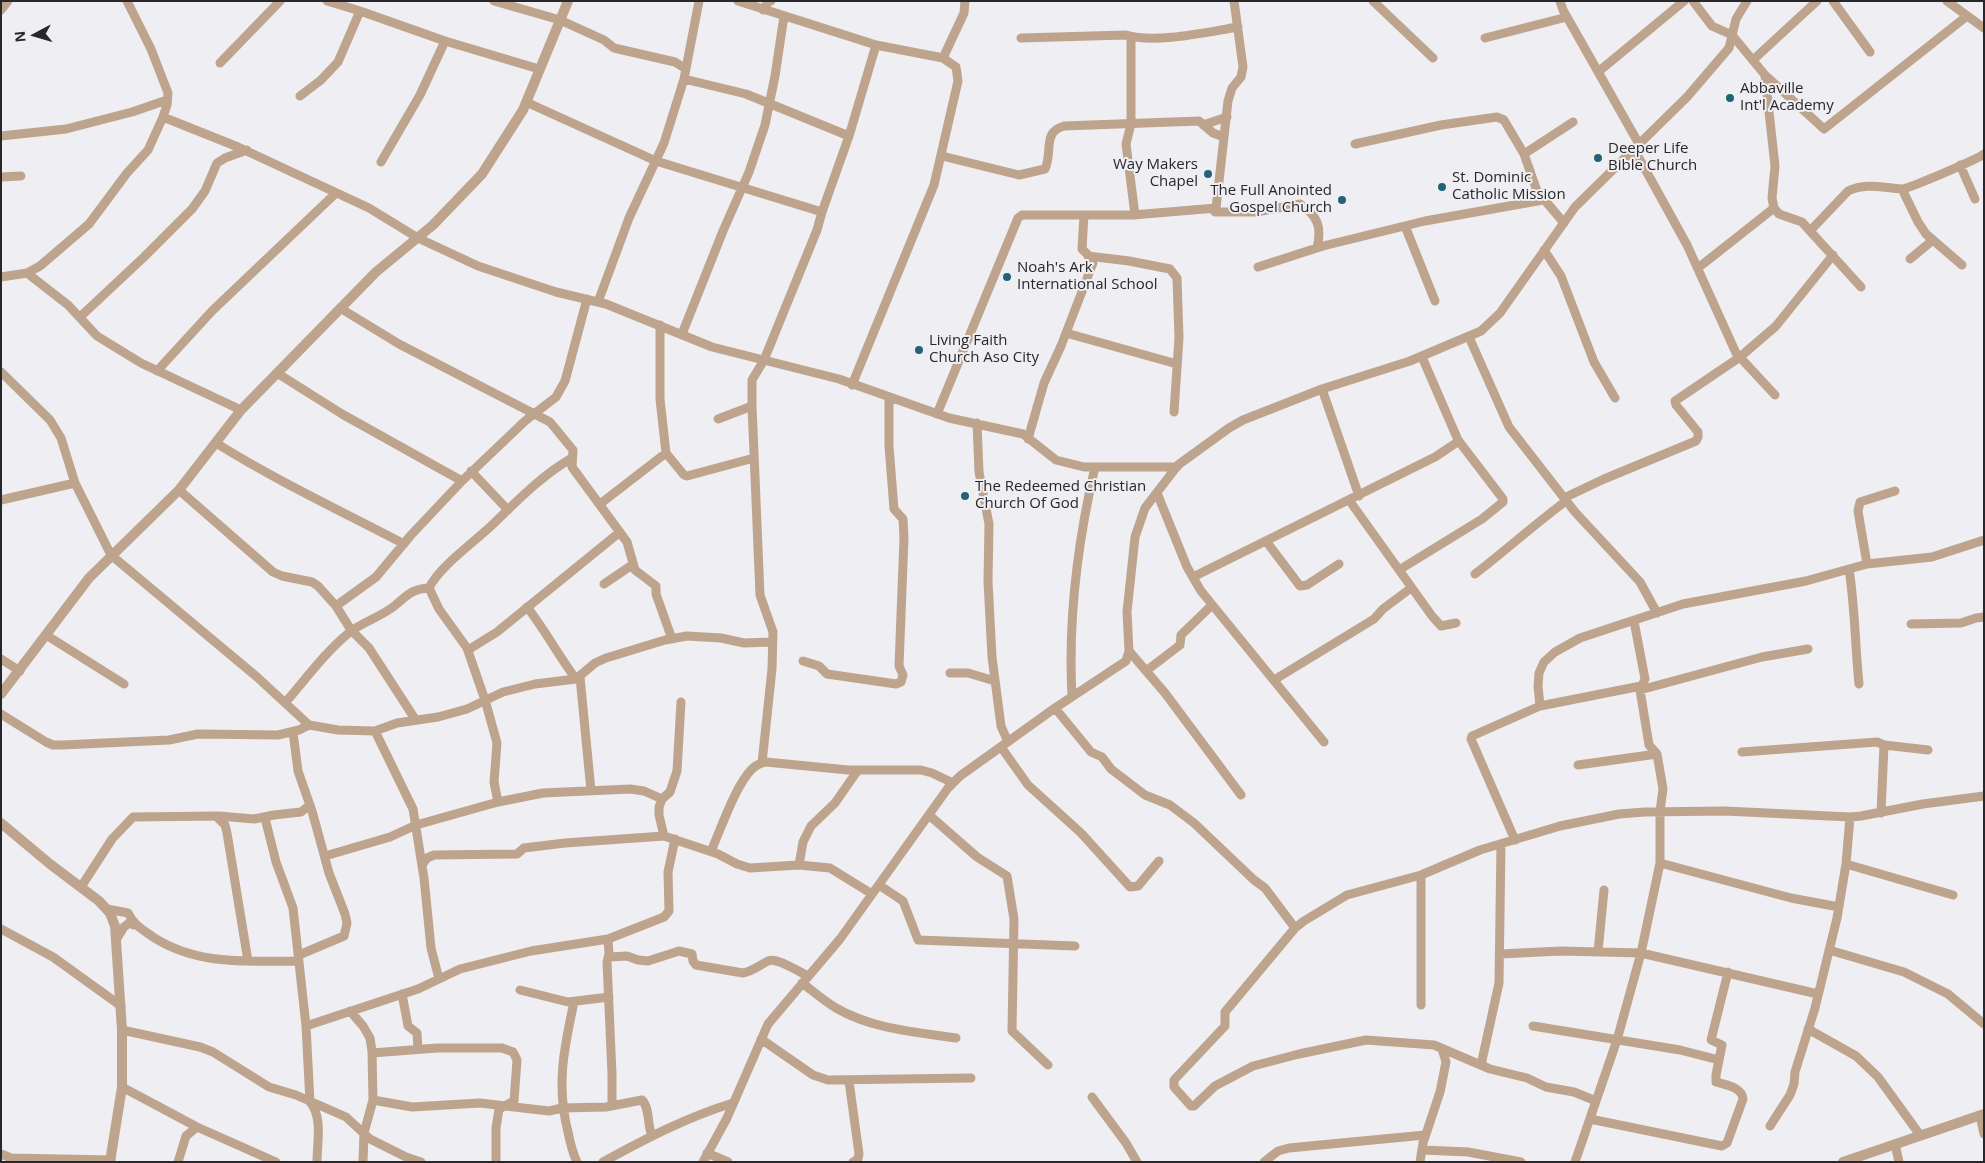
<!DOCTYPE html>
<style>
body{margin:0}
#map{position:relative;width:1985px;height:1163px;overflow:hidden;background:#eeeef3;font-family:"Open Sans",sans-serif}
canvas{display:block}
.frame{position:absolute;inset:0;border:2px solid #28282a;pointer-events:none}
.north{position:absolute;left:10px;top:10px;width:50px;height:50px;-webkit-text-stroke:4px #eeeef3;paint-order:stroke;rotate:264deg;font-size:14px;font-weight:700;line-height:20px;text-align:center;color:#28282a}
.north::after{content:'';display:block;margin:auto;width:18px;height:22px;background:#28282a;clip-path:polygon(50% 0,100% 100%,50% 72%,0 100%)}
</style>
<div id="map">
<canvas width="1985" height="1163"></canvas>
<div class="frame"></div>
<div class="north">N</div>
</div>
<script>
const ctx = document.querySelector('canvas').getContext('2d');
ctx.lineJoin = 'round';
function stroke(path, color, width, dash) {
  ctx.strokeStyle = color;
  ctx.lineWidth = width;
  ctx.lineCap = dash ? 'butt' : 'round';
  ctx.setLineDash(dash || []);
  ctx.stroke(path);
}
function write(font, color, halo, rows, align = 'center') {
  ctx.font = font + ' "Open Sans",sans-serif';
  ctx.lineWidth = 4;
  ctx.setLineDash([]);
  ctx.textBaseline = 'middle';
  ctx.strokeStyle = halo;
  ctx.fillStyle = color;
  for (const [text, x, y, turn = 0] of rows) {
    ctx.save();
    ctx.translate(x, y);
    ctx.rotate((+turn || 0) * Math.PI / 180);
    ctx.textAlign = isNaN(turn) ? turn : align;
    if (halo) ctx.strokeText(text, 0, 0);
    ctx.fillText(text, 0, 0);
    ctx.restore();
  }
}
stroke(new Path2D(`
 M327 1 360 11 445 41 539 69
 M494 1 560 20 604 40 614 48 675 62 686 69
 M738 1 876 45 943 58 956 67 958 81 934 185 852 385
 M1373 1 1433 58
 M1560 1 1563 10 1639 144
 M1693 1 1712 26 1732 35 1765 75 1824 129 1967 16
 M1833 1 1870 52
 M1947 1 1984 28
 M1 10 8 1
 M763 10 768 2 771 1
 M1131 37V124L1126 144 1135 215
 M1021 38 1126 35C1155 44 1207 32 1238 27
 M1485 38 1567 17
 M943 58 964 13 965 1
 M1753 60 1817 1
 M220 63 280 1
 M1598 72 1684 1
 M1765 75 1775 166 1772 198 1774 208 1779 214 1802 222 1810 231 1861 287
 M684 79 746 94 849 136
 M300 96 321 80 338 62 360 11
 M526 102 656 161 822 212
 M163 117 238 147 311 181 369 208 418 238 478 266 556 292 606 304 712 347 839 379 949 418 1023 434 1056 460 1084 467H1177
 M1203 125 1227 117
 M1 136 66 129 132 112 167 100
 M1355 144 1441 125 1497 117 1504 120 1524 154 1537 191 1564 223
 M1634 149 1687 245 1736 353 1775 395
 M1524 154 1573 122
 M942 156 1019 175 1045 169C1053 152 1042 132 1064 126L1199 121 1213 133 1224 137
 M381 162 420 95 445 41
 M1960 165 1975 199
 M1 177 21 176
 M1902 189 1918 222 1926 234 1962 265
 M1213 209 1215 212H1256L1300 204C1318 216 1322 227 1317 248
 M1405 226 1435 301
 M1810 231 1848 191C1866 182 1883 188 1902 189 1908 189 1978 159 1984 154
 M1544 250 1561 276 1594 362 1615 398
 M1088 256 1129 261 1170 269 1177 278 1179 338 1174 412
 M1910 259 1933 240
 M1258 267 1323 246 1425 221 1543 200
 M1698 268 1774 208
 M27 273 68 305 97 336 141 363 241 410
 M1 277 27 273 40 266 89 224 127 173 148 150 163 117 167 105 168 93 151 49 127 1
 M598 302 629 218 664 143 684 79 699 1
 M340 308 399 344 550 422 573 450 572 467 627 542 635 570 656 586V594L672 639
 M80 317 144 257 192 209 205 191 217 163 225 158 247 150
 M1066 333 1177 364
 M682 334 723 231 749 172 765 125 775 76 784 16
 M1469 337 1509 427 1575 512 1640 582 1657 613
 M157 371 212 311 336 193
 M1 372 50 420 61 438 75 483 111 555 257 677 309 725
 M277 373 342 414 462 481
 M1322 389 1359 496
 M937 414 1018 218 1022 215H1133L1216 208 1228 101 1232 88 1241 77 1243 67 1234 1
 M718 419 752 406
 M977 423 979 472 989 524 988 581 992 657 1001 726 1008 742
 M1028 439 1044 383 1061 346 1093 263 1092 259 1082 249 1084 215
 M216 443C277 481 341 511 404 544
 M666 453 684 475 687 476 754 458
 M471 471 508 510
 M179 490 273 572 282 576 312 582 318 586 336 606 351 630 369 648 415 719
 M1157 493 1187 567 1201 591 1324 742
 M1564 498 1604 479 1696 441 1698 437V432L1676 405 1675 401 1740 357 1776 326 1833 255
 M1 500 75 483
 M1349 500 1432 616 1441 626 1456 623
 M600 504 666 453 660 399V325
 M1266 541 1300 586 1307 585 1339 564
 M1867 564 1858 511 1860 502 1895 491
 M1849 569C1855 607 1855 645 1859 684
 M1399 570 1482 519 1503 502V499L1458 440 1422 357
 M1475 574C1506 550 1535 524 1566 501
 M1193 577 1435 457 1459 441
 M604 584 632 565
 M336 606 376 577 411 535 462 481 525 421 556 397 565 381 587 299
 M527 607C545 630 558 655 576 679
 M1911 624 1961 623 1976 618 1984 617
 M46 635 124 684
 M468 650 497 632 620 532
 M1129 651 1165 693 1241 795
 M1 659 20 671
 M803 661 819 666 827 674 896 684 901 682 903 675 899 666 904 538 903 519 894 509 889 446V398
 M1146 671 1180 645 1181 635 1212 605
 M950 673H968L995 681
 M580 677 591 791
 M1274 680 1374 619 1383 609 1411 588
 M1640 690 1762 657 1808 649
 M1072 697C1068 622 1078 540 1095 467
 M285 703C305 680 326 651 350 632 363 622 380 617 393 607 406 597 410 589 429 588
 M1540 706 1538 686 1539 673 1544 662 1555 652 1580 638 1683 604 1806 581 1867 564 1932 557 1984 540
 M1055 708 1091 752 1102 757 1111 769 1145 795 1170 805 1194 823 1254 880 1265 888 1295 928
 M1 714 46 742 53 745H62L169 740 198 734 278 735 299 730 309 725 338 730 375 731 397 723 438 717 467 709 503 692 535 684 576 679 595 663 606 658 665 640 687 636 721 638 744 643 772 642
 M375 731 413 809 424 878 431 948 439 979
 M293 732 298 771 312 811 329 873 345 914 347 923 344 936 299 955
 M1884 745 1928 750
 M1001 747 1028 785 1081 833 1130 887 1138 886 1159 861
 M1742 752 1877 742 1884 745 1881 813
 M762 763 772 669 773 632 760 595 752 406V380L764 360 817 230 822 212 849 136 876 45
 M1578 765 1657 754
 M498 802 494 782 497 743 485 700 467 648 439 609 429 588C439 567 473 543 491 526 516 502 542 475 572 458
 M929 815 977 857 1007 876 1014 919 1012 1031 1048 1065
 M217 817 225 825 227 833 248 961
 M265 818 276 862 293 908 306 1026 310 1102C323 1117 317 1143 317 1162
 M664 836 659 815V807L662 799 670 792 677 771 681 702
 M1515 840 1471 739 1472 736 1540 706 1641 686
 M711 851C721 829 735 786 752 769 756 765 760 763 766 762L848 770H921L932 773 953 783
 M325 856 390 837 416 825 498 802 543 793 630 789 644 791 662 799
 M1660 863 1791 898 1839 907
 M1846 864 1953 895
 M422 865 427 858 434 855 517 854 524 848 565 843 664 836 718 854 737 864 750 868 799 865 830 868 872 894
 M799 865 803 842 811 826 835 803 858 770
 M1421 875V1005
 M879 885 903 901 918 940 1075 946
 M81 887 112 839 133 817 219 816 254 819 274 815 301 812 310 805
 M107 909 128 913C134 925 142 929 153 937 198 966 248 961 299 961
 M1 929 53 957 121 1006
 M608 939 609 954 607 962 612 1074V1106
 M116 940 124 927 129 923 134 925
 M1829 950 1904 972 1948 994 1984 1024
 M1598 952 1604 890
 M1500 954 1561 951 1641 953 1818 994
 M609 957 627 956 638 960 648 961 679 951 692 954 693 961 696 965 743 973C753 971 760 965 768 961 777 957 799 972 808 976
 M802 983C813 991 824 1001 836 1008 872 1029 915 1032 956 1038
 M520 990 568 1002 609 997
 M402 994 408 1026 417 1033 418 1049
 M574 1002C564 1048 556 1086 568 1132 570 1142 572 1152 577 1162
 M350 1011 363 1026 370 1038 372 1051 373 1100 364 1133 363 1162
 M306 1026 418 989 460 969 531 951 608 939 664 917 669 911 668 872 675 839
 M1533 1026 1680 1050 1719 1060
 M1808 1029 1856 1056 1878 1077 1920 1135
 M122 1030 200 1047 213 1052 269 1087 296 1095 346 1117 370 1139 406 1157 421 1162
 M761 1039 813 1075 828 1080 971 1078
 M372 1053 437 1048H502L513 1052 517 1060 514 1101 499 1109 496 1128V1162
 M1481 1065 1499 983 1501 844
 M849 1081 859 1154 858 1159 853 1162
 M122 1087 197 1127 276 1162
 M1092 1097 1126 1143 1137 1162
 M373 1100 412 1107 480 1103 549 1111 562 1108 606 1107 642 1100C650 1108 647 1124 652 1136
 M1596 1101 1574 1092 1546 1087 1527 1078 1490 1069 1434 1045 1366 1040 1299 1054 1253 1066 1215 1086 1194 1106H1191L1174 1087V1080L1225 1026V1012L1295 928 1304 921 1347 895 1421 875 1480 850 1560 826 1619 814 1645 812 1725 811 1850 817 1861 816 1923 804 1984 796
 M1980 1115 1984 1134
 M1590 1119 1717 1145 1722 1146 1727 1143 1743 1099C1742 1087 1726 1085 1716 1082V1075L1722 1045 1711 1040 1728 972
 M1770 1126 1790 1095 1794 1084 1795 1072 1815 1008 1837 918 1846 864 1850 817
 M1895 1144 1899 1162
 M1422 1150 1468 1152 1521 1162
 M707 1153 728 1162
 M1 1154 11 1158 111 1160
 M178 1162 186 1136 197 1127
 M603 1162C645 1139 687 1117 733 1103
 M703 1162 727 1118 768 1024 840 939 948 788 960 776 1055 708 1126 661 1129 651 1127 612 1135 537 1145 508 1178 465 1229 428 1243 420 1322 389 1410 361 1481 331 1500 313 1575 207 1687 97 1729 48 1736 19 1747 1
 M1264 1162 1278 1151 1289 1148 1425 1135
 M1420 1162 1423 1143 1440 1092 1446 1062 1442 1049
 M1575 1162 1617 1040 1641 953 1660 863V811L1663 789 1657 754 1649 745 1640 690 1645 679 1634 621`), '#bea48d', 9);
stroke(new Path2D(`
 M1 694 89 578 179 490 241 410 376 272 433 225 482 174 523 110 568 1
 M1 823 50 864 99 901 110 913 115 926 122 1030V1087L110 1162
 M1843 1162 1984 1114`), '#bea48d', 10);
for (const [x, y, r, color] of [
 [1730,98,5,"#226377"],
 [1598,158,5,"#226377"],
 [1208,174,5,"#226377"],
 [1442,187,5,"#226377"],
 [1342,200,5,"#226377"],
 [1007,277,5,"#226377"],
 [919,350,5,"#226377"],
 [965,496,5,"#226377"]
]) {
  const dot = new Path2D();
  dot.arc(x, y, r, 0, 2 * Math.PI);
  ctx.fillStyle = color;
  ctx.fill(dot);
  stroke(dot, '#eeeef3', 2);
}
write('15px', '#28282a', '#eeeef3', [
 ["Abbaville",1740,89],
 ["Int'l Academy",1740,106],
 ["Deeper Life",1608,149],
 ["Bible Church",1608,166],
 ["Way Makers",1198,165,"right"],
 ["Chapel",1198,182,"right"],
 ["St. Dominic",1452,178],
 ["Catholic Mission",1452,195],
 ["The Full Anointed",1332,191,"right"],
 ["Gospel Church",1332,208,"right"],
 ["Noah's Ark",1017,268],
 ["International School",1017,285],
 ["Living Faith",929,341],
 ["Church Aso City",929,358],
 ["The Redeemed Christian",975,487],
 ["Church Of God",975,504]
], 'left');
</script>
